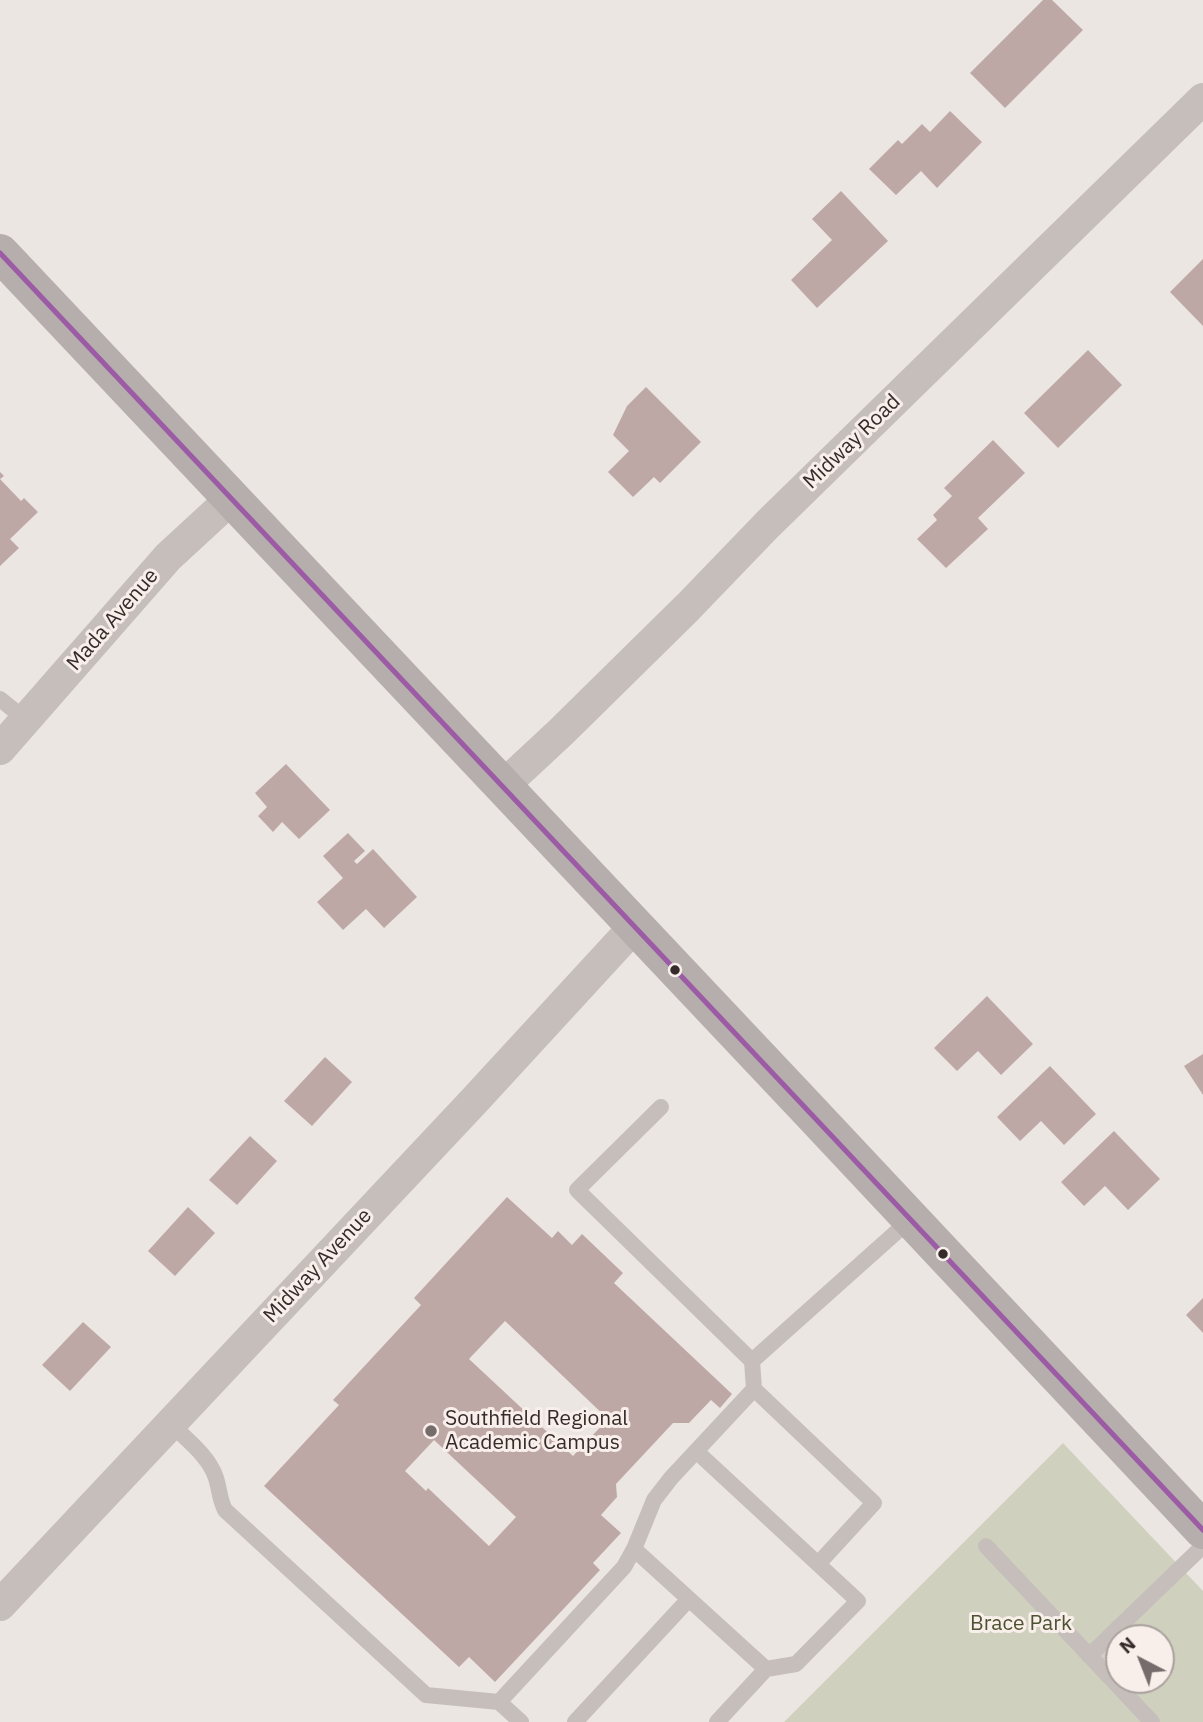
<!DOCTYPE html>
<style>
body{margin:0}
#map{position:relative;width:1203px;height:1722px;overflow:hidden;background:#ece6e3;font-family:"IBM Plex Sans",sans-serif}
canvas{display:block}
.north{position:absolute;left:1105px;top:1624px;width:70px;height:70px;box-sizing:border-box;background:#f8efeb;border:2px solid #aaa19e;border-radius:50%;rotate:318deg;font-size:19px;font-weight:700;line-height:28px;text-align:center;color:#362b2a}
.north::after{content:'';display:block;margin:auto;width:24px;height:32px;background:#766c6b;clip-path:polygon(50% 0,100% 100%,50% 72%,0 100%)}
</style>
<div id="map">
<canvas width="1203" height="1722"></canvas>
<div class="north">N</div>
</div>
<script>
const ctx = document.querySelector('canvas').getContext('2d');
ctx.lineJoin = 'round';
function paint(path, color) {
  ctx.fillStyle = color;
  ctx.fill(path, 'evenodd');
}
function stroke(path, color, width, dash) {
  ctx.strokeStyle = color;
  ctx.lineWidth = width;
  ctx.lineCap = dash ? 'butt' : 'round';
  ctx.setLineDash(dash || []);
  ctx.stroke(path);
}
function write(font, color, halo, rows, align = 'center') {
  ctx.font = font + ' "IBM Plex Sans",sans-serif';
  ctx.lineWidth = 6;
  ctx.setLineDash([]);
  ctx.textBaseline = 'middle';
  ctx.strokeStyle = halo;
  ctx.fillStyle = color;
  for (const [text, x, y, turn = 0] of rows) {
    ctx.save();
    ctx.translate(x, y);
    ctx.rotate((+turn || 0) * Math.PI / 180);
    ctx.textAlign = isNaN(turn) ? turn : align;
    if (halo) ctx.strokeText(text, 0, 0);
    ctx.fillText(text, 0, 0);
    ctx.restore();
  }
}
paint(new Path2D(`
 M1063 1443 1203 1591V1722H784ZM1119 1638H1161V1680H1119Z`), '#d0d0be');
paint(new Path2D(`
 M1043 0H1052L1083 30 1005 108 970 73Z
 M950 111 982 142 937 188 921 171 896 195 869 169 898 140 902 144 922 124 930 132Z
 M841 191 888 241 817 308 791 280 832 240 812 219Z
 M1203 259V326L1170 292Z
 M1088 350 1122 385 1058 448 1024 413Z
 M646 387 701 442 660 483 654 477 633 497 608 472 629 451 613 435 627 406Z
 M993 440 1025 473 978 518 988 529 946 568 917 539 937 520 933 515 952 496 944 488Z
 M0 472 4 476 0 479 21 501 24 498 38 512 10 539 19 548 0 566Z
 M286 764 330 810 299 839 282 822 273 832 258 816 267 807 255 793Z
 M348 833 365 851 354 861 357 864 373 849 417 897 384 928 366 909 343 930 317 902 343 878 323 856Z
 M987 996 1033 1044 1001 1075 978 1051 957 1071 934 1048Z
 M1203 1054V1095L1184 1066Z
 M325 1057 352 1082 312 1126 284 1101Z
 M1050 1066 1096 1114 1064 1145 1041 1121 1020 1141 997 1117Z
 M1114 1131 1160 1179 1128 1210 1105 1186 1084 1206 1061 1182Z
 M250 1136 277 1161 237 1205 209 1180Z
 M507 1197 552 1238 558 1231 572 1245 582 1234 623 1273 614 1283 732 1394 720 1408 711 1400 689 1423H673L616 1484 617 1497 601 1515 621 1533 593 1563 600 1570 495 1682 469 1657 459 1667 264 1486 339 1405 333 1400 421 1305 414 1298ZM505 1321 608 1419 573 1456 469 1359ZM434 1440 516 1517 489 1546 428 1488 426 1491 405 1471Z
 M188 1207 215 1233 175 1276 148 1251Z
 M1203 1298V1333L1186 1315Z
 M83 1322 111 1347 70 1391 42 1365Z`), '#bea8a6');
stroke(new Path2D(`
 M0 699 26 720
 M661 1107 577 1190 752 1361 911 1219
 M752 1361 754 1389 874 1503 818 1564
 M170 1423C186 1439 209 1456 216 1478 220 1491 219 1498 225 1510L426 1695 499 1702 521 1722
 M696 1451 858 1601 796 1664 766 1669 717 1722
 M986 1546 1152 1722
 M634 1549 689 1599
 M1089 1656 1203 1546
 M499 1702 624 1567 634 1549 654 1500 671 1478 754 1389
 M575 1722 689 1599 766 1669`), '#c5bebb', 16);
stroke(new Path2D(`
 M0 749 168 557 232 498
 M503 786 561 732 688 607 768 524 1203 99
 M0 1605 474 1101 635 926`), '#c5bebb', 32);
stroke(new Path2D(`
 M0 253 804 1105 1203 1530`), '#b6aeac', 38);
stroke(new Path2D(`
 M0 253 1203 1530`), '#9b5ba5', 5);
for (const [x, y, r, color] of [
 [675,970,6,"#362b2a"],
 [943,1254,6,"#362b2a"],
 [431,1431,7,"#766c6b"]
]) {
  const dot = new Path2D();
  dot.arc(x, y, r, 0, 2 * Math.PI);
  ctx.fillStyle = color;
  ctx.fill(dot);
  stroke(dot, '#f8efeb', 2.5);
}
write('21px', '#362b2a', '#f8efeb', [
 ["Midway Road",852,442,-44],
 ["Mada Avenue",113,620,-49],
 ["Midway Avenue",318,1266,-47]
]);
write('21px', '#362b2a', '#f8efeb', [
 ["Southfield Regional",445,1419],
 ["Academic Campus",445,1443]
], 'left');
write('21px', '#4c5230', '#f8efeb', [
 ["Brace Park",1021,1624]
]);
</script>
